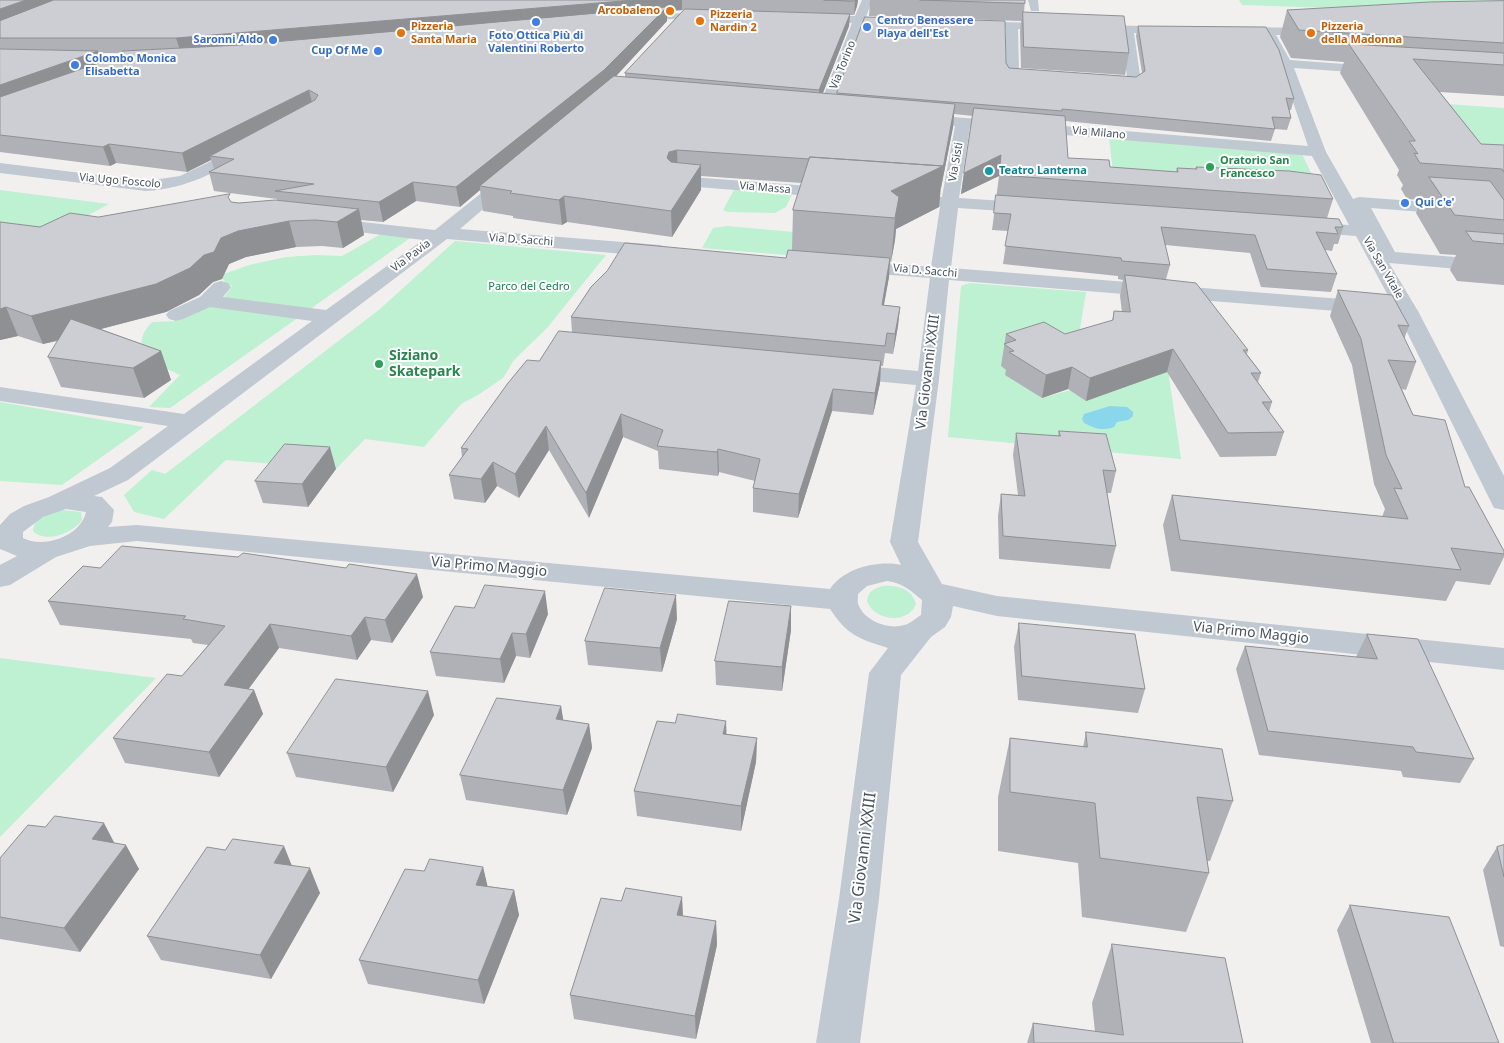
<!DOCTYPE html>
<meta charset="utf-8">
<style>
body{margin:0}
canvas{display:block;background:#f2efef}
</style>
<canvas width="1504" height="1043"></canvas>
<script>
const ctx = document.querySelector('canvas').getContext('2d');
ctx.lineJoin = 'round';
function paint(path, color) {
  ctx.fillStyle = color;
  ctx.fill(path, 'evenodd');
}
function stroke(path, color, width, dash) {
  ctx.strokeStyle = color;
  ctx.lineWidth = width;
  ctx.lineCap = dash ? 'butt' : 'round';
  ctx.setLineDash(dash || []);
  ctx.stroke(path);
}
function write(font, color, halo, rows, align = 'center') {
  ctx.font = font + ' "Noto Sans",sans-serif';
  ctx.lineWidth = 4;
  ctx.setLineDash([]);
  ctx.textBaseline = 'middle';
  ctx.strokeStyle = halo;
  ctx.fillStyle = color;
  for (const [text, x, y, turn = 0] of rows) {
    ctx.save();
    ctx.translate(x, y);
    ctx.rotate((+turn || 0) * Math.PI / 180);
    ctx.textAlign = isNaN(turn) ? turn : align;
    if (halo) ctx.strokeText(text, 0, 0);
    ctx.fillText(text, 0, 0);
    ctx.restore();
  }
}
paint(new Path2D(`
 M1239 0H1487L1504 1 1332 8 1242 5Z
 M1447 104 1504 108V154L1487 153Z
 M1109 137 1302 154 1323 198 1114 181Z
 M0 190 109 204 43 239 0 234Z
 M734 190 792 194 786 207 775 213 728 212 723 210Z
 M727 226 794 232 834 259 702 248 713 228Z
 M388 230 417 233 309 310 223 299 232 286 224 281 221 275 249 265 286 257 316 255 342 256Z
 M455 241 606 255 547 328 514 360 503 378 478 395 461 404 424 447 365 439 336 469 226 460 164 519 134 512 124 495 152 470 165 474 380 309Z
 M970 283 1086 292 1079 335 1002 367 1042 398 1167 363 1181 459 948 437 961 286Z
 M213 305 299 317 170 408 149 407 180 375 157 364 142 351C140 338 143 332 152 322L177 321Z
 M0 402 144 427 62 485 0 481Z
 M61 510 81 512 82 520C73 533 46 544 33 531 34 517 50 513 61 510Z
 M882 586C896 585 912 588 916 604 908 625 874 621 867 601 868 592 873 589 882 586Z
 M0 658 156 678 0 837Z`), '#bef0d2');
paint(new Path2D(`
 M1110 406 1127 407 1133 412V416L1128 420 1117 422 1114 427C1103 431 1095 429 1084 423L1082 419 1084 414Z`), '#8ad6ed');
paint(new Path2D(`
 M862 0H872L866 17 901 19 907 22 901 25 864 24 832 110 825 114 820 113 818 110 852 23 814 21 808 18 814 15 855 16Z
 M1028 0H1038L1039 11H1031Z
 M716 12 720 13V17L629 21 623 18 629 15Z
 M968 21 1175 27 1181 31 1175 35 1134 33 1141 82C1134 89 1103 87 1096 80L1103 76 1127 78 1122 33 1018 29 1019 70 1045 72 1052 76C1045 83 1013 81 1006 74V29L964 26 962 24Z
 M1231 27 1322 28V34L1318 35H1276L1290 60 1385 67 1387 70 1380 74 1294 68 1326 152 1353 199 1359 197 1481 206 1487 207 1504 230V249L1497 247 1476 216 1371 208 1395 252 1504 261V273L1389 263 1418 311 1504 476V510L1494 508 1491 502 1399 316 949 280 939 379 918 542 942 584 997 596 1504 648V670L997 616 953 606 951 617 945 627 931 637 901 675 879 899 860 1043H816L839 899 869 673 888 648C859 639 847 635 830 609L137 541 90 546 56 557 10 585 0 587V565L17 556 0 549V525L10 514 24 506 49 497 110 468 168 426 0 401V387L184 414 312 321 210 307 183 319 176 321 169 319 166 315 169 311 200 297 214 283 221 281 228 283 231 287 223 297 326 310 423 240 326 228 320 227 317 223 320 219 326 218 435 230 505 174H517L519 177 517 180 460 229 660 245 667 247 669 251 667 255 660 257 447 239 128 480 94 496 102 497 114 510 112 522 108 527 137 525 830 589C844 568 878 560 901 565L890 542 916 385 842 378 834 376 831 371 834 366 842 364 918 371 930 278 852 272 845 270 842 266 845 262 852 260 931 267 940 207 901 204 895 203 892 199 895 195 901 194 942 197 955 126 917 122 910 118 917 114 1308 146 1280 64 1264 35 1227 34 1225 31ZM970 127 1312 156 1349 225 1305 222 1299 223 1296 227 1299 231 1305 232 1356 236 1392 303 951 268 958 208 1033 213 1039 212 1042 208 1039 204 1033 203 959 198ZM66 509 86 512C81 536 44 549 23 538V532L43 517ZM887 581C903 583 911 591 922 600L921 615C916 618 910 624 904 625 889 630 865 621 859 606 857 603 858 598 858 594L867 586Z
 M0 55 143 56 149 60 143 64 0 63Z
 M247 144 253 146 255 149 253 152C218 171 186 189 146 191L0 173V163L146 181 180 176Z
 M678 176 836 188 842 189 844 193 842 197 836 198 672 185 670 181 672 177Z`), '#c0c9d1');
paint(new Path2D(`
 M0 0H858L857 6 854 15H850L849 26 823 93 837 95V93L1006 63 1009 68 1136 77 1142 73 1136 36 1138 26 1294 99 1291 110H1289L1291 118 1287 130 1275 129 1271 141 1065 121 1068 158 1110 167 1176 172 1177 168 1195 169 1196 167 1333 199 1327 218 1343 227 1338 244H1334L1332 251 1325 250 1337 274 1331 292 1261 287 1250 253 1165 245 1170 265 1166 279 1248 350 1247 354 1261 373 1258 382 1272 402 1269 412 1284 432 1276 456 1220 457 1167 372 1086 401 1068 389 1042 398 1005 375 1006 370 1001 366 1006 334H1065L1112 321 1114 311 1122 312 1120 296 1123 280 1118 279V276L1003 264 1008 231 992 230 999 176 961 194 964 173 973 116 954 114 953 127 940 193 939 207 896 229 895 240 891 262H890L889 277 884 305 900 307 898 326 893 354 885 353 883 366H881L880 383 873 415 832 411 798 518 753 512V488L755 481 719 472 718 476 659 469 658 451 623 437 589 518 549 450 519 498 497 486 485 503 454 499 449 475 462 457 461 448 539 361 572 333 571 317 786 258 792 250 793 210 802 183 701 176V190L672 237 567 222 562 225 513 218V216L483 211 480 190 460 207 416 201 383 222 361 220 364 235 343 248 322 246 296 247 246 257 229 264 222 279 213 282 199 295 166 312 101 329 161 351 171 380 144 398 61 387 48 357 58 341 43 344 18 336 0 340V222L40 227 98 217 232 202 239 203 277 200V199L214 191 209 172 214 169 211 160 187 172 116 163 110 166 0 152ZM684 10 625 73V77L616 76 667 21V11ZM98 53H122V55L101 62Z
 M870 0H1025L1024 12 1129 53 1125 75 1021 68 1020 32 1021 21 869 16Z
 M1504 1V96L1440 92 1481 144 1504 145V285L1457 281 1450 270 1456 255 1440 254 1416 213 1421 200 1407 199 1401 189 1403 185 1397 175 1399 170 1340 73 1344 62 1291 58 1280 37 1287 10Z
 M1338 290 1409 326 1404 339 1416 362 1406 390 1402 389 1413 415 1465 487 1504 551V557L1490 585 1456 581 1446 601 1171 571 1163 525 1172 495 1382 517 1385 509 1374 484 1352 365 1330 316Z
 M1059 431 1116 471 1111 493H1107L1116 546 1110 569 999 559 998 516 1001 494 1018 495 1013 455 1016 433 1058 436Z
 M336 469 308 507 263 503 255 481Z
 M423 597 392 643 371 640 357 660 279 648 248 689 254 690 263 714 219 777 125 763 113 738 182 676 208 645 193 643 191 639 60 625 48 601Z
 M548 614 530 658 516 656 504 683 436 676 430 652Z
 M677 619 662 672 588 665 585 641Z
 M1019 623 1145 689 1138 713 1018 700 1014 647Z
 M791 630 782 691 716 685 715 661Z
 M1367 634 1474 759 1460 783 1403 777 1401 771 1259 755 1236 669 1245 646 1356 657Z
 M561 706 563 720 589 724 592 748 567 815 466 800 460 775Z
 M434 715 393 792 296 777 287 753Z
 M1086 732 1233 801 1210 861H1207L1209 873 1186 932 1082 917 1078 863 998 851V797L1010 738 1083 747Z
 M727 734 757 738 756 762 741 831 637 816 634 791Z
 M115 843 139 869 80 952 0 939V858Z
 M1504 845V947L1500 946 1483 870 1497 847Z
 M292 865 320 893 271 979 161 960 147 936Z
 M483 867 487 886 514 890 519 915 484 1004 368 984 359 960 424 871Z
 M682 897 683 916 716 921 717 945 696 1039 574 1019 570 995 621 901Z
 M1350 905 1499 1043H1371L1337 930Z
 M1112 944 1243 1043H1027L1033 1023 1095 1032 1092 1003Z`), '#afb1b6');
paint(new Path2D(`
 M26 0H69L0 26V9Z
 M634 0H682V10L667 11V21L606 87 480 186V190L460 207 456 187 662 12 181 53 176 38Z
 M855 0H858L857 6 854 15Z
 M850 14 849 26 819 103V90Z
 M98 51 103 67 0 104V85Z
 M309 90 313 107 210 156 211 160 187 172 182 153Z
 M955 104 953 127 940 193 943 168Z
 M109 144 116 163 110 166 103 147Z
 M677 150 678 174 667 158 669 152Z
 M1001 155 999 176 961 194 964 173Z
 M701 165V190L672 237 671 211Z
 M943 166 939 207 896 229 895 240 891 262 895 218 891 191Z
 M413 182 416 201 383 222 379 202Z
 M564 196 567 222 562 225 559 200Z
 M359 209 364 235 343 248 337 222Z
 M289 221 296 247 246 257 229 264 222 279 213 282 199 295 166 312 43 344 31 316 238 231Z
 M890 258 889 277 880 325 882 305Z
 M6 307 18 336 0 340V309Z
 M900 307 898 326 893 354 895 334Z
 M1173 349 1167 372 1086 401 1090 378Z
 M161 351 171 380 144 398 133 368Z
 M881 361 880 383 873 415 875 393Z
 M1072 367 1068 389 1042 398 1046 375Z
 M833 389 832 411 798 518 799 494Z
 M621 414 623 437 589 518 586 493Z
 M546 426 549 450 519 498 515 474Z
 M330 447 336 469 308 507 302 484Z
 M718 449 719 472 718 476 717 452Z
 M493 462 497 486 485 503 481 479Z
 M417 574 423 597 392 643 385 620Z
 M545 591 548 614 530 658 526 634Z
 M676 595 677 619 662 672 660 648Z
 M791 606V630L782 691V667Z
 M365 617 371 640 357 660 351 636Z
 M270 624 279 648 233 710 224 685Z
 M512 633 516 656 504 683 500 659Z
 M254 690 263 714 219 777 209 752Z
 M428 691 434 715 393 792 386 767Z
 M561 706 565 731 556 719Z
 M726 721 727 745 723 734Z
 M589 724 592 748 567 815 563 790Z
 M757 738 756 762 741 831V806Z
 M104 823 117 848 92 839Z
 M126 845 139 869 80 952 64 928Z
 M284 846 294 871 274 863Z
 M483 867 489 892 476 885Z
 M310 868 320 893 271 979 260 955Z
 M514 890 519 915 484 1004 478 980Z
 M682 897 683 921 677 915Z
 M716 921 717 945 696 1039 695 1016Z`), '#8f9094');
const building = new Path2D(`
 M0 0H26L0 9Z
 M54 0H634L176 38H0V21Z
 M824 0H855L854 1Z
 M920 0H1025V3Z
 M1504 1V43L1299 30 1287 10 1430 2Z
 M667 7 604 70 456 187 413 182 379 202 275 191 314 184 209 172 234 159 210 156 315 100 318 95 309 90 182 153 109 144 103 147 0 135V97L122 55 123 51 240 45Z
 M685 9 850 14 819 90 625 73Z
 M1023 12 1124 16 1129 53 1024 47Z
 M865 17 1005 21 1006 63 1009 68 1136 77 1145 71 1138 26 1266 27 1279 50 1294 99 1286 98 1291 118 1272 117 1275 129 1062 109V111L837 93Z
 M1349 44 1504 53V65L1413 59 1481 144 1504 145V172L1502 169 1420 163 1414 153 1418 154 1409 141H1415Z
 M0 49 98 51 0 85Z
 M614 76 955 104 943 168V166L810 157 809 159 677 150 669 152 667 158 671 162 701 165 671 211 564 196 559 200 510 193 512 191 480 186Z
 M974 108 1065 116 1068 158 1109 160 1110 167 1178 172 1177 168 1197 169 1196 167 1289 171 1321 175 1333 199 999 175 1001 155 964 173Z
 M810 157 943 166 891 191 899 197 895 218 793 210Z
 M1429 177 1490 181 1504 200V220L1455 215Z
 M230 194 228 197 231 202 239 203 275 200 359 209 337 222 316 220 289 221 238 231 221 238 214 252 204 255 190 268 156 284 31 316 6 307 0 309V222L40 227 70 213 98 217Z
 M996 195 1339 219 1343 227H1335L1338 234 1316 232 1337 274 1267 269 1255 235 1161 227 1170 265 1122 261 1121 258 1005 246 1011 214 994 213Z
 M1466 231 1504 234V244L1473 241Z
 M625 243 786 258 788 250 890 258 882 305 900 307 895 334 887 333 885 346 571 317 591 287 607 271Z
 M1125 275 1196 283 1248 350H1243L1261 373H1251L1272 402H1262L1284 432 1228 433 1173 349 1090 378 1072 367 1046 375 1009 352 1014 351 1004 344 1016 340 1006 334 1044 322 1065 334 1113 320 1114 311 1130 312Z
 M1338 290 1392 295 1409 326 1398 325 1416 362 1388 360 1413 415 1445 420 1465 487H1469L1504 551V554L1451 548 1461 570 1180 540 1172 495 1408 519 1394 488 1402 489 1386 455 1361 339Z
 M71 319 161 351 133 368 48 357Z
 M559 331 881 361 875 393 833 389 799 494 753 488 760 459 718 449 717 452 657 446 663 430 621 414 586 493 546 426 515 474 493 462 481 479 449 475 468 449 461 448 508 383 527 360 539 361Z
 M1059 431 1106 434 1116 471 1103 470 1116 546 1003 536 1001 494 1025 496 1016 433 1060 436Z
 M285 444 330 447 302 484 255 481Z
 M122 546 238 557 243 553 346 568 349 564 417 574 385 620 365 617 351 636 270 624 224 685 254 690 209 752 113 738 167 674 182 676 225 626 183 619 186 616 48 601 83 566 100 568Z
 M485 585 545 591 526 634 512 633 500 659 430 652 455 606 474 608Z
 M605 588 676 595 660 648 585 641Z
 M729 601 791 606 782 667 715 661Z
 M1019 623 1135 634 1145 689 1022 676Z
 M1367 634 1418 639 1474 759 1416 752 1413 747 1268 731 1245 646 1377 659Z
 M336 679 428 691 386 767 287 753Z
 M497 698 561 706 556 719 589 724 563 790 460 775Z
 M678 714 726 721 723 734 757 738 741 806 634 791 657 721 675 723Z
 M1086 732 1222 749 1233 801 1197 797 1209 873 1100 858 1095 803 1010 792V738L1087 747Z
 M55 816 104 823 92 839 126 845 64 928 0 917V858L28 825 45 827Z
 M233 839 284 846 274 863 310 868 260 955 147 936 207 847 225 850Z
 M1504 845V877L1497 847Z
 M430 859 483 867 476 885 514 890 478 980 359 960 405 869 424 871Z
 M626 888 682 897 677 915 716 921 695 1016 570 995 601 898 621 901Z
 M1350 905 1449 917 1499 1043H1394Z
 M1112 944 1225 958 1243 1043H1034L1033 1023 1123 1035Z`);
paint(building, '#ccced4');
stroke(building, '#8f9094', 1);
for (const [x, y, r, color] of [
 [670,11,5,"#e8710a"],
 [700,21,5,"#e8710a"],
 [536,22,5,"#3f7fe0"],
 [867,27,5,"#3f7fe0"],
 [401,33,5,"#e8710a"],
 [1311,33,5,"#e8710a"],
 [273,40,5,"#3f7fe0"],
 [378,51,5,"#3f7fe0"],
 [75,65,5,"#3f7fe0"],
 [1210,167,5,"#2e9e5b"],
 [989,171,5,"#0f9aa8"],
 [1405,203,5,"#3f7fe0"],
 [379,364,5,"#2e9e5b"]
]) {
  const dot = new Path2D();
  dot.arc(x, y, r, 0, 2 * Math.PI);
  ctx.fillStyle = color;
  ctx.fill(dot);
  stroke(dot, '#fff', 2);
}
write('bold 11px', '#c56008', '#fff', [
 ["Arcobaleno",660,11,"right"],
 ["Pizzeria",710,15],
 ["Nardin 2",710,28],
 ["Pizzeria",411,27],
 ["Santa Maria",411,40],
 ["Pizzeria",1321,27],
 ["della Madonna",1321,40]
], 'left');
write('bold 11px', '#366cbe', '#fff', [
 ["Centro Benessere",877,21],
 ["Playa dell'Est",877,34],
 ["Foto Ottica Più di",536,36,"center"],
 ["Valentini Roberto",536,49,"center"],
 ["Saronni Aldo",263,40,"right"],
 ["Cup Of Me",368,51,"right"],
 ["Colombo Monica",85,59],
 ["Elisabetta",85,72],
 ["Qui c'e'",1415,203]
], 'left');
write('11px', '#47525d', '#fff', [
 ["Via Torino",843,65,-68],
 ["Via Milano",1099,133,5],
 ["Via Sisti",956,162,-80],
 ["Via Ugo Foscolo",120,181,5],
 ["Via Massa",765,188,5],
 ["Via D. Sacchi",521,240,4],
 ["Via Pavia",411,256,-37],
 ["Via San Vitale",1383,268,60],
 ["Via D. Sacchi",925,271,5]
]);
write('bold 11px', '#27864d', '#fff', [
 ["Oratorio San",1220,161],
 ["Francesco",1220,174]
], 'left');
write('bold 11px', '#0d838f', '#fff', [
 ["Teatro Lanterna",999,171]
], 'left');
write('11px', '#16804d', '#fff', [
 ["Parco del Cedro",529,287]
]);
write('bold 14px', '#27864d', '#fff', [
 ["Siziano",389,356],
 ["Skatepark",389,372]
], 'left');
write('14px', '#47525d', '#fff', [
 ["Via Giovanni XXIII",928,372,-83],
 ["Via Primo Maggio",489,567,5],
 ["Via Primo Maggio",1251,633,6]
]);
write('16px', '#47525d', '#fff', [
 ["Via Giovanni XXIII",863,858,-83]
]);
</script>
